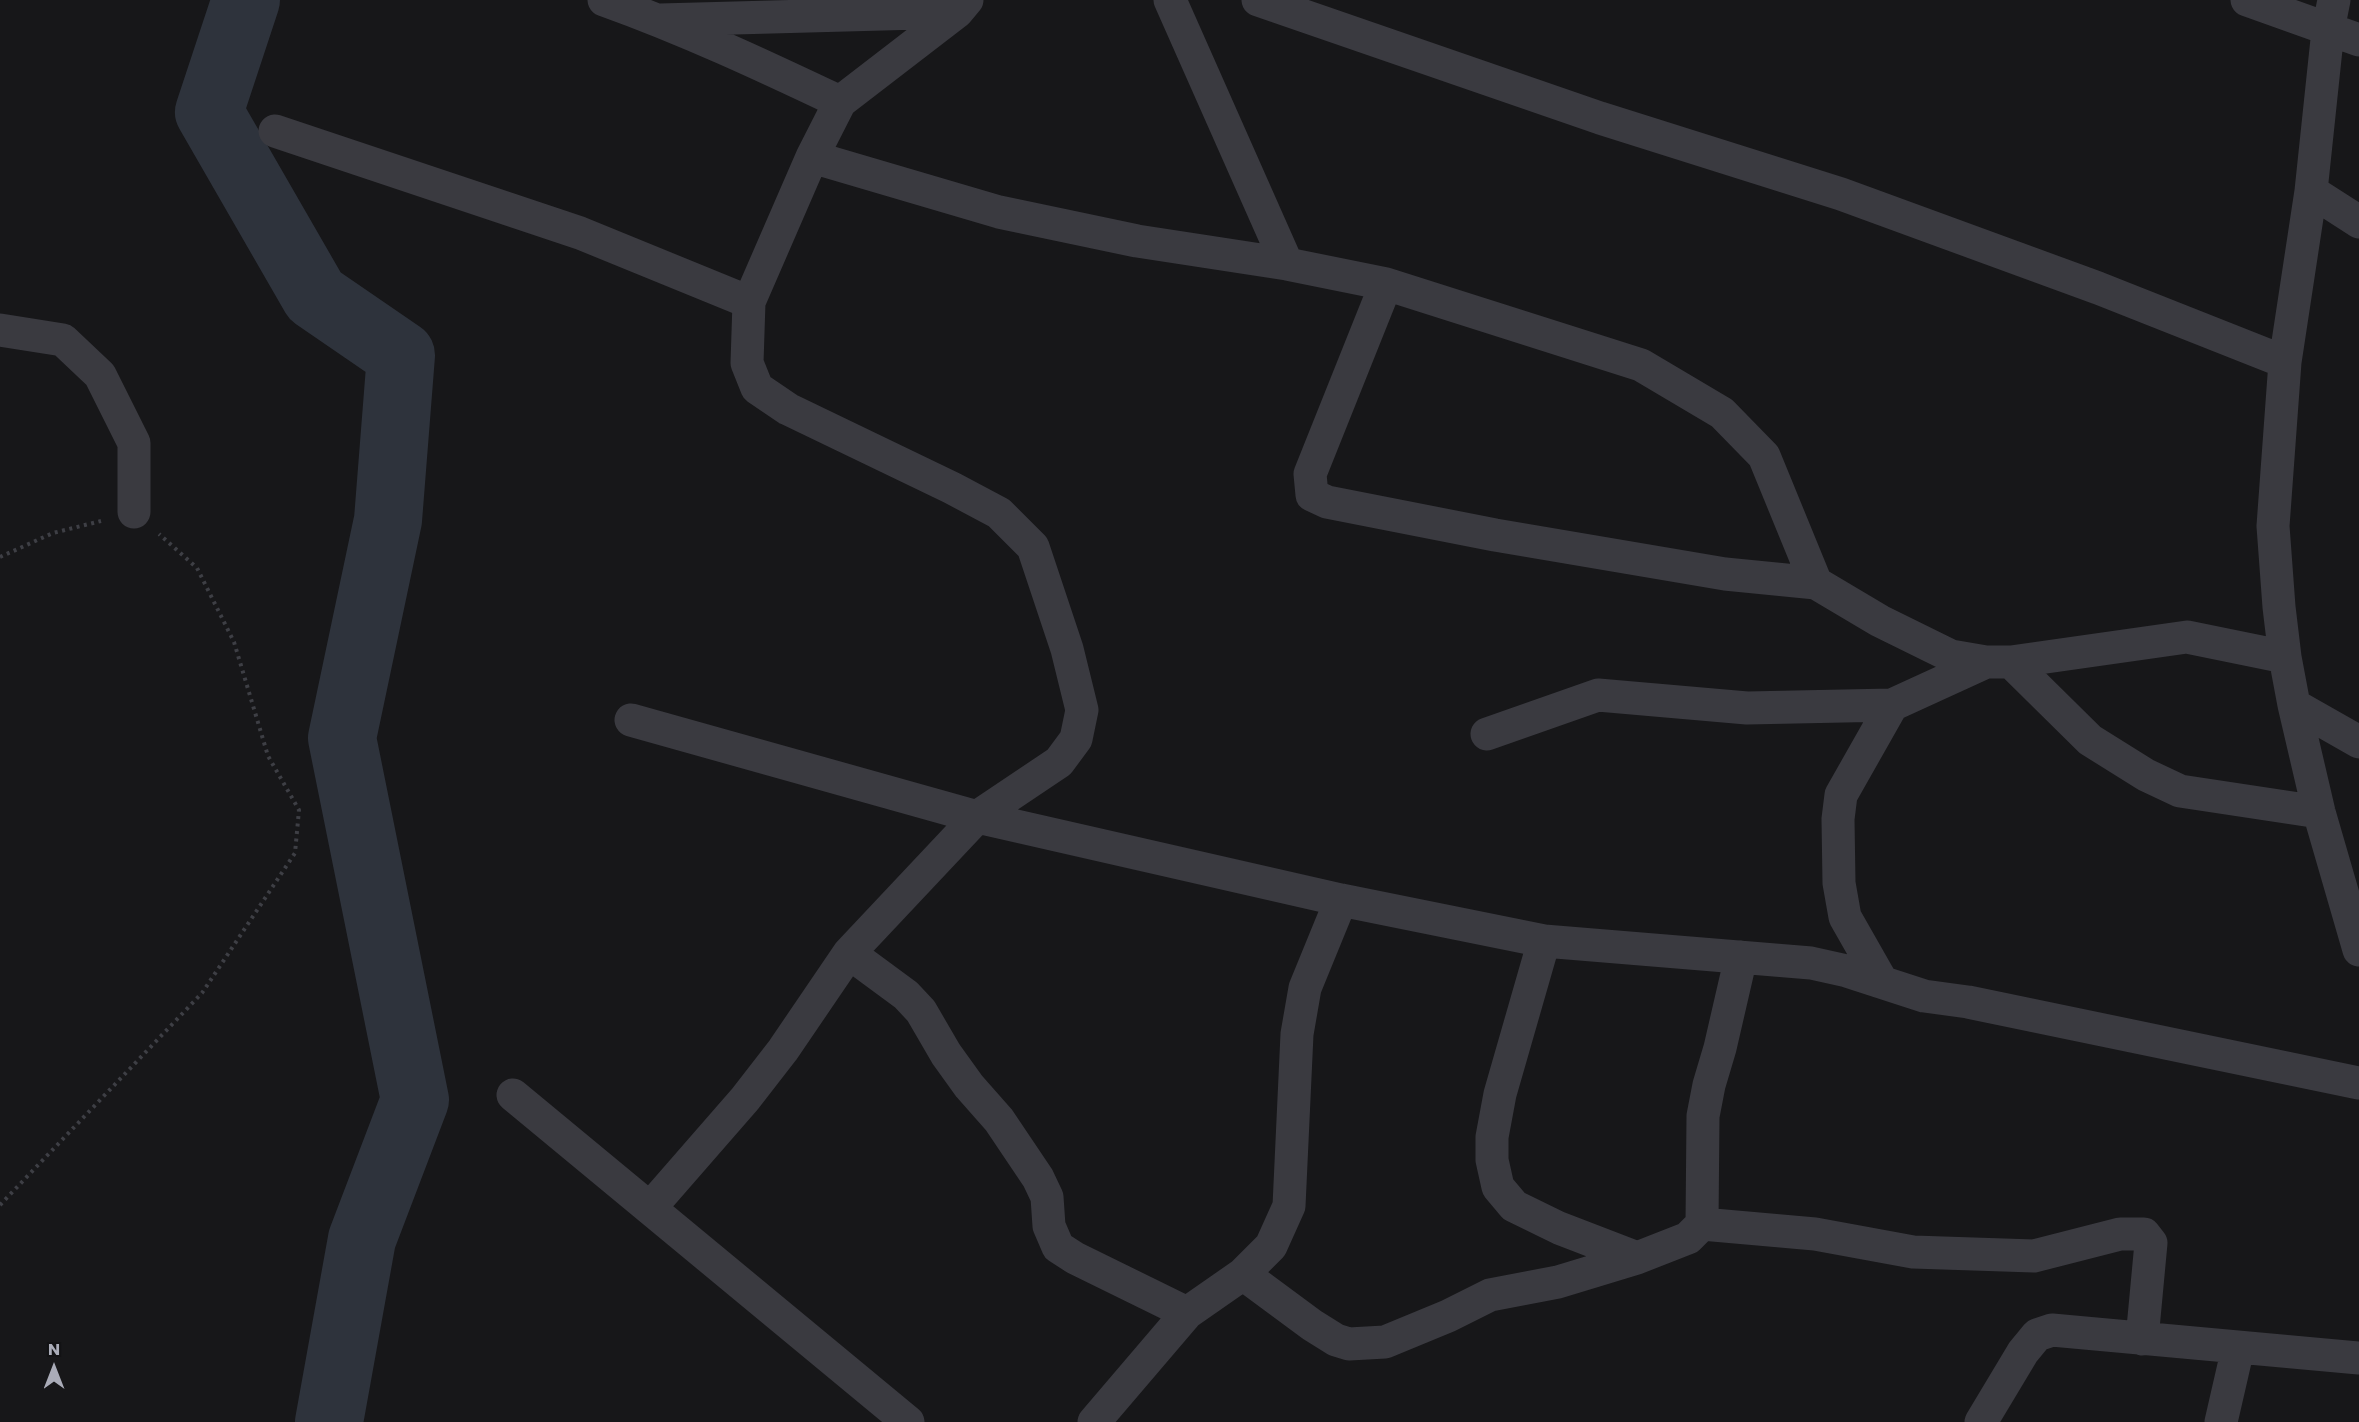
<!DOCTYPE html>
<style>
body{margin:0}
#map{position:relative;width:2359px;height:1422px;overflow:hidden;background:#171719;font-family:Poppins,sans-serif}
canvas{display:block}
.north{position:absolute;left:24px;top:1338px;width:60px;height:60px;-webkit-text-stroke:4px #121214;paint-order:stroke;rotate:0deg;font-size:16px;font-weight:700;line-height:24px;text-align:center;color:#aaacb8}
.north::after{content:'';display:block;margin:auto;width:21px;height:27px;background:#aaacb8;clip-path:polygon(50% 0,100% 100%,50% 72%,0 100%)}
</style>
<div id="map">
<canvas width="2359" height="1422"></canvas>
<div class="north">N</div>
</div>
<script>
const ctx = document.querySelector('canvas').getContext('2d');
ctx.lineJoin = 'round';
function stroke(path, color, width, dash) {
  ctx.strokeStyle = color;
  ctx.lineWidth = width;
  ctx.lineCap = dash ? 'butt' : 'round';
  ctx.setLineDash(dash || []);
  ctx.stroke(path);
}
stroke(new Path2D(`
 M246 0 209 112 315 296 401 355 388 520 342 738 415 1100 362 1239 329 1422`), '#2e333c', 68);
stroke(new Path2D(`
 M0 557 53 533 101 521
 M0 1205 202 993 295 853 299 810 268 756 234 642 197 568 159 534`), '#3e3f45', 4, [3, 4.5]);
stroke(new Path2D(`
 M604 0C685 29 762 65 840 102
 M1170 0 1287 264
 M1258 0 1600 118 1841 194 2098 288 2285 362
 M2247 0 2359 40
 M2334 0 2328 30 2311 191 2285 362 2273 526 2279 607 2285 657 2294 705 2319 812 2359 950
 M660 20 957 12
 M275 131 580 233 749 302
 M812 157 999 212 1137 241 1287 264 1386 284 1641 365 1722 413 1764 456 1816 583
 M2311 191 2359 222
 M1386 284 1310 474 1312 495 1327 502 1495 535 1725 574 1816 583 1880 621 1951 656 1986 662H2011L2187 637 2285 657
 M0 330 63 340 100 375 134 443V512
 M2011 662 2090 740 2146 775 2180 791 2319 812
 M2294 705 2359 742
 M631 720 977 817 1341 900 1544 941 1811 963 1847 971 1924 996 1968 1002 2359 1083
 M1487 734 1598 695 1747 708 1892 705 1986 662
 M1544 941 1500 1094 1492 1137V1160L1498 1187 1514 1206 1559 1228 1637 1258
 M849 953 906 995 921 1011 946 1054 969 1086 999 1120 1038 1178 1047 1197 1049 1226 1058 1247 1075 1258 1187 1313
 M1882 982 1845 917 1839 883 1838 819 1841 795 1892 705
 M513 1095 908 1422
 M650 1208 745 1099 783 1050 849 953 977 817 1059 762 1076 739 1082 710 1067 649 1033 547 999 513 952 488 788 409 757 388 747 363 749 302 812 157 840 102 957 12 967 0
 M1702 1224 1815 1234 1913 1252 2034 1256 2120 1234H2144L2151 1243 2142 1339
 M1243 1274 1312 1325 1336 1340 1349 1344 1385 1342 1448 1316 1490 1295 1558 1282 1637 1258 1688 1238 1702 1224 1703 1116 1709 1085 1720 1048 1741 957
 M1094 1422 1187 1313 1243 1274 1271 1246 1289 1206 1297 1034 1305 988 1341 900
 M1981 1422 2023 1352 2037 1335 2052 1330 2359 1358
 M2221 1422 2238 1348`), '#3a3a40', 33);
</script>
